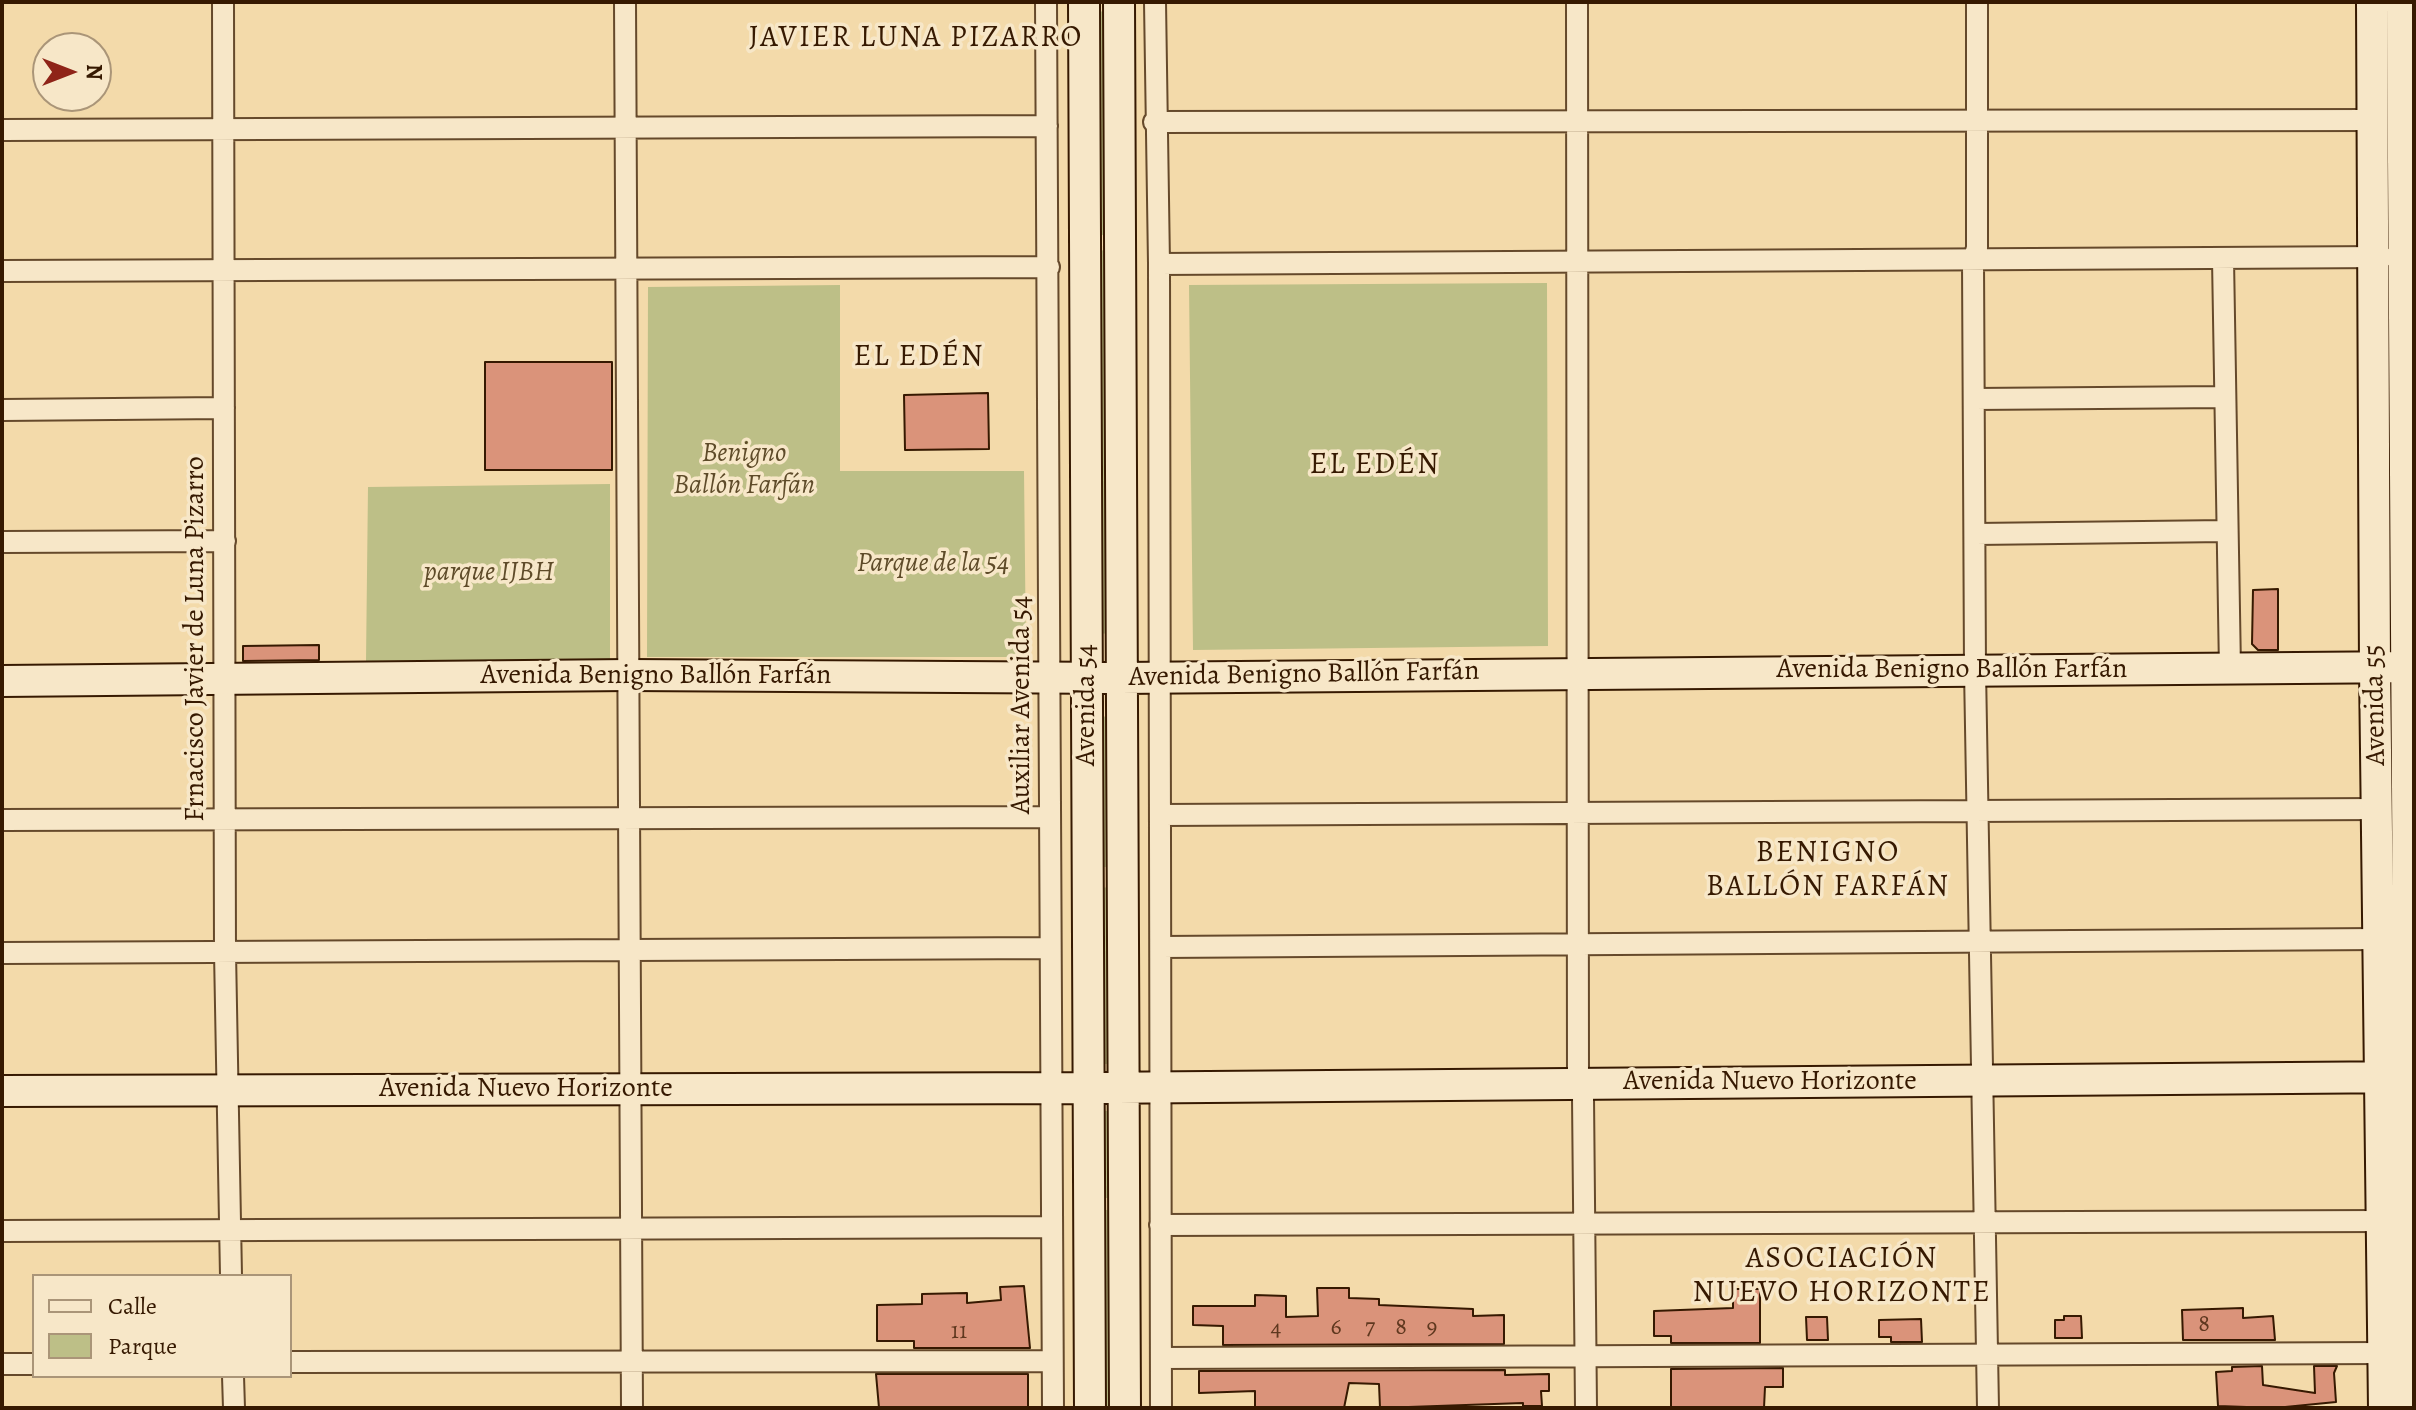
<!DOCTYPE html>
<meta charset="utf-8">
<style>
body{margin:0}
#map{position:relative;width:2416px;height:1410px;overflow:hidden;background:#f3daaa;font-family:Alegreya,serif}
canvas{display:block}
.frame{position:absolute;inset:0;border:4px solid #361901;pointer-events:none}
.legend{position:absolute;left:32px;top:1274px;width:260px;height:104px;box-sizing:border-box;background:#f7e7c8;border:2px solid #aa9578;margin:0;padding:10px 14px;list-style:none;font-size:24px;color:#361901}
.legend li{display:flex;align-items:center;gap:16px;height:40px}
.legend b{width:40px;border:2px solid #aa9578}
.north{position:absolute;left:32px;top:32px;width:80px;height:80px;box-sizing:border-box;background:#f7e7c8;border:2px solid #aa9578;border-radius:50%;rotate:90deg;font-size:22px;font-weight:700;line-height:32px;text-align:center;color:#361901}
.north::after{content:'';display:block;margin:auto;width:28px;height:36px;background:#8f2418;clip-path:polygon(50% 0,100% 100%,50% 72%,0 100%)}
</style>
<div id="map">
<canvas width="2416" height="1410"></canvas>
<div class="frame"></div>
<ul class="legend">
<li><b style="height:10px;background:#f7e7c8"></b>Calle</li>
<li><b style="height:22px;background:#bdbf87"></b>Parque</li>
</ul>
<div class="north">N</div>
</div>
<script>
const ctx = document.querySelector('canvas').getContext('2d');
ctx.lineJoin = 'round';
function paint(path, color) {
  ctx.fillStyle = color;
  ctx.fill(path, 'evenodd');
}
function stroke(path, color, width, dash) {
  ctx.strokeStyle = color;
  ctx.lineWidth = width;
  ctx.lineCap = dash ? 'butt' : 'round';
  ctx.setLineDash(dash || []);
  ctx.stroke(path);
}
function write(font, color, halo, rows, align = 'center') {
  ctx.font = font + ' Alegreya,serif';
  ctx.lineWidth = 7;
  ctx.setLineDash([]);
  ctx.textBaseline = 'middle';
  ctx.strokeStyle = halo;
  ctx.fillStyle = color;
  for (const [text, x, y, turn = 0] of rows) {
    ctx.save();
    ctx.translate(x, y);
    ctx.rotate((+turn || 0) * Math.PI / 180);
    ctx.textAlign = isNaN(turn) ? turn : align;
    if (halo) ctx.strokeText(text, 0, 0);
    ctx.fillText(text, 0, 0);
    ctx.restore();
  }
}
paint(new Path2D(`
 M1110 11 1111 235H1097L1095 12Z
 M1097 250 1112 251 1110 634 1097 633Z
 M1547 283 1548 646 1193 650 1189 285Z
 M840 285V471H1024L1026 657H647L648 287Z
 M610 484V659L366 661 368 487Z
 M1096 716 1109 717 1111 867H1097Z
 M1112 887 1114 1064H1100L1098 888Z
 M1100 1111H1114V1198H1100Z
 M1100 1210H1114L1116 1408H1102Z`), '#bdbf87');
const building = new Path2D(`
 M485 362H612V470H485Z
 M988 393 989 449 905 450 904 395Z
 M2278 589V650H2258L2252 644 2253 590Z
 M319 645V660L243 661V646Z
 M1024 1286 1030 1348H914V1341H877V1305L922 1304V1294L967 1293V1303L1001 1300 1000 1287Z
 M1317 1288H1349V1298L1379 1299V1305L1473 1309V1316L1504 1315V1344L1223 1345V1326L1193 1325V1306H1255V1295L1286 1296V1317L1318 1316Z
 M1733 1289H1760V1343H1671V1336H1654V1311L1733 1308Z
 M2243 1308V1318L2273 1316 2275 1340H2183L2182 1310Z
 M2064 1316H2081L2082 1338H2055V1320H2064Z
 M1806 1317H1827L1828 1340H1807Z
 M1921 1319 1922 1342H1891V1337H1879V1320Z
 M2262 1366 2263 1385 2315 1393 2314 1366H2337L2334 1373 2336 1402 2275 1408 2218 1406 2216 1372 2232 1371V1367Z
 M1783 1368V1387H1765L1764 1408H1671V1369Z
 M1505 1370V1375L1549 1374V1391H1541L1542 1406H1523V1403L1380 1408 1379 1384 1349 1383 1344 1408H1255V1391L1199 1393V1371Z
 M876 1374H1028V1408H879Z`);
paint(building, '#da937a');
stroke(building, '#361901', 2);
const street = new Path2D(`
 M223 2 225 952 231 1276
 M625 2 632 1408
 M1046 2 1053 1408
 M1155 2 1159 264 1161 1408
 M1577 2 1578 1083 1583 1097 1586 1408
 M1977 2V248L1973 261 1975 670 1988 1408
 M1154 122 2374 120
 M2 130 1047 126
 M2223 259 2230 669
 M1159 264 2383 257
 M2 271 1049 267
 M1975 399 2225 397
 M2 410 224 408
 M1976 534 2226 531
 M2 542 225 541
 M1161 815 2377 809
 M2 820 1050 817
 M1161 947 2378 939
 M2 953 1050 948
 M1160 1225 2381 1221
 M2 1231 1051 1227
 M1161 1358 2383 1353
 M290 1362 1052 1361
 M2 1364H34
 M233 1376 234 1408`);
const secondary = new Path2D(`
 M1084 2 1090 1408
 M1119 2 1125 1408
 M2372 2 2375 669 2384 1408
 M2402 2 2411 1408
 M2 681 629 675 1121 678 2414 667
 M2 1091 1088 1088 2410 1077`);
stroke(street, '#65492b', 24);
stroke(secondary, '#361901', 34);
stroke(street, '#f7e7c8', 20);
stroke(secondary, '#f7e7c8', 30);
write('24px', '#5f381f', null, [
 ["8",2204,1325],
 ["6",1336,1328],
 ["7",1370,1328],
 ["8",1401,1328],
 ["9",1432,1328],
 ["4",1276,1329],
 ["11",959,1332]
]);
write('italic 28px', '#5e4b29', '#f7e7c8', [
 ["Benigno",744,454],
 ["Ballón Farfán",744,486],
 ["Parque de la 54",933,564],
 ["parque IJBH",489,573]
]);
write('28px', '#361901', '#f7e7c8', [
 ["Frnacisco Javier de Luna Pizarro",196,639,-90],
 ["Avenida Benigno Ballón Farfán",1952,670],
 ["Avenida Benigno Ballón Farfán",1304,675,-1],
 ["Avenida Benigno Ballón Farfán",656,676],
 ["Auxiliar Avenida 54",1022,705,-90],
 ["Avenida 54",1087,705,-90],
 ["Avenida 55",2376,705,-91],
 ["Avenida Nuevo Horizonte",1770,1082],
 ["Avenida Nuevo Horizonte",526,1089]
]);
ctx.letterSpacing = '2px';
write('30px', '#361901', '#f7e7c8', [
 ["JAVIER LUNA PIZARRO",916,39],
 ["EL EDÉN",919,358],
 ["EL EDÉN",1375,466],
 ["BENIGNO",1828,854],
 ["BALLÓN FARFÁN",1828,888],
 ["ASOCIACIÓN",1842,1260],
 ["NUEVO HORIZONTE",1842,1294]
]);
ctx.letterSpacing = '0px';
</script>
